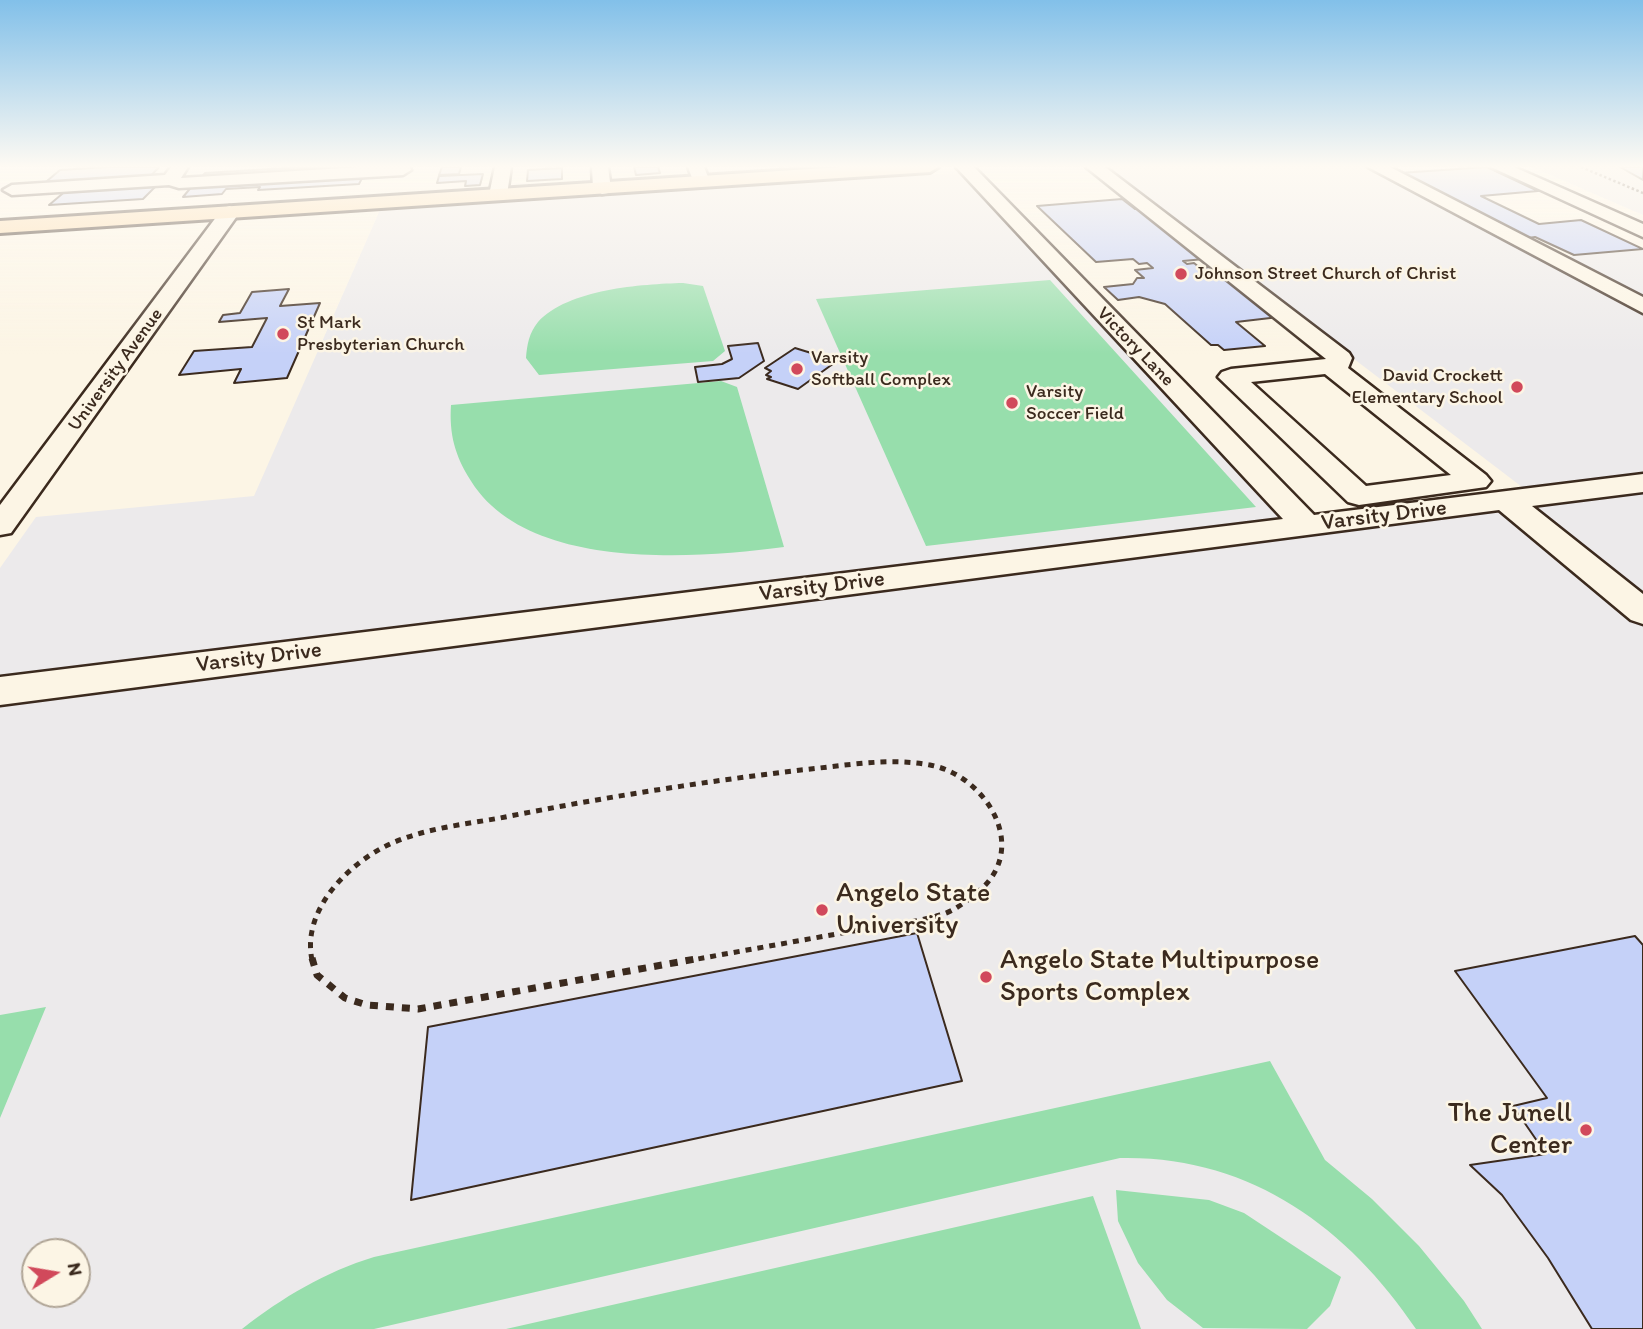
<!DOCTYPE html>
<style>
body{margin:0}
#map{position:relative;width:1643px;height:1329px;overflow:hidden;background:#fcf5e5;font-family:Itim,sans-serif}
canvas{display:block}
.north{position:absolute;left:21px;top:1238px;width:70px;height:70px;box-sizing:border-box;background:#fcf5e5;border:2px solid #afa495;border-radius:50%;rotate:79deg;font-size:19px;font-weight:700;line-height:28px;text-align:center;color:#3b2a1e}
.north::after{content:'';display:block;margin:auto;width:24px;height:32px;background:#d1495b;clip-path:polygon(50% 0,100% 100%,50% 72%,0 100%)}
</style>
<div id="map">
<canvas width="1643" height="1329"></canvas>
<div class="north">N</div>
</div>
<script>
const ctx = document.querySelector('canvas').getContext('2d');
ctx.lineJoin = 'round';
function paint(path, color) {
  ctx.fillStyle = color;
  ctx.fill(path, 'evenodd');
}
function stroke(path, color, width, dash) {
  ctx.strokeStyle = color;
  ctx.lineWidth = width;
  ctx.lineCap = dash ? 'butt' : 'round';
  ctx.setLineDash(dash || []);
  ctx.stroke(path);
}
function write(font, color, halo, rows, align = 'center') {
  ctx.font = font + ' Itim,sans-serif';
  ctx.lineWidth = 5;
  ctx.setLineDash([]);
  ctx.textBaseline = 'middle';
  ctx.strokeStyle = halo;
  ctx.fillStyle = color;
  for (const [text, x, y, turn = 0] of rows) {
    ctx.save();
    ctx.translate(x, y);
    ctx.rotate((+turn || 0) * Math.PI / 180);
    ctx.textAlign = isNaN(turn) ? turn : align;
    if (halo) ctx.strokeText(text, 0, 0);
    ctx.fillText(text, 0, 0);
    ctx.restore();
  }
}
paint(new Path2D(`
 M1102 167H1384L1561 257 1643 250V1329H0V568L36 517 254 496 380 210 958 173 962 175 1289 521 1526 490ZM35 1252H77V1294H35Z
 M1532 167H1643V215Z`), '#eceaeb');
paint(new Path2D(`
 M1050 280 1256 507 926 546 816 299Z
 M683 283 703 286 725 351 713 361 539 375 526 358C527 345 529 333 538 322 568 289 642 284 683 283Z
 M721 381 737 387 784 547C692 559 527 571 471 481 455 456 449 434 451 405Z
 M46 1007 0 1118V1015Z
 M1270 1061 1325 1160 1372 1199 1419 1246 1464 1301 1482 1329H1416C1347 1226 1248 1155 1120 1158L374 1329H242C283 1297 325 1272 374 1257Z
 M1116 1190 1209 1200 1244 1213 1341 1277 1330 1306 1307 1329 1203 1328 1167 1300 1138 1263 1118 1221Z
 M1093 1196 1141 1329H506Z`), '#97deac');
const building = new Path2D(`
 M108 167H159L148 179 41 186 60 170Z
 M303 167H364L198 181 205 173Z
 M442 167H461L459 174 439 175Z
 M634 167H658L660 173 636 175Z
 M1487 167 1538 191 1481 196 1539 224 1581 220 1643 249 1574 255 1535 237 1528 238 1399 173Z
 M1620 167H1643V180Z
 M562 168V179L527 181 528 170Z
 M364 174 359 184 258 190 260 187 226 189 222 194 183 197 193 185Z
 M483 174 480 185 465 186 466 181 437 183 439 176Z
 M159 183 143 199 49 205 68 189Z
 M1122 199 1135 209H1139L1204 259 1183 261 1187 264 1194 263 1200 268 1213 267 1279 317 1236 322 1265 346 1224 350 1218 345H1211L1165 304 1139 297 1118 300 1104 287 1133 284 1137 278H1144L1135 270 1153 268 1147 263 1139 264 1133 259 1096 262 1037 206Z
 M289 289 280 306 320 303 287 378 234 383 241 369 179 375 194 351 252 347 267 318 219 322 223 315 240 313 252 292Z
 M758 343 764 361 739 378 698 382 695 367 722 364 732 359 728 346Z
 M795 348 837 361 798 389 767 379 771 377 766 375 771 371 765 368Z
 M917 933 962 1081 411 1200 428 1027Z
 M1635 936 1643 945V1329H1592L1548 1258 1502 1195 1470 1165 1546 1154 1513 1106 1547 1098 1455 971Z`);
paint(building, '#c5d1f8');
stroke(building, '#3b2a1e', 2);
const minor = new Path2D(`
 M171 167H188L181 178 360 167H410L411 170 403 175 179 188 169 185 12 195 3 190 12 185 165 175Z
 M495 167H511L507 195 498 200 489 195Z
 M592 167H608L611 189 608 193 602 194 593 189Z
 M688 167H704L710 182 707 186H695Z
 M956 167H974L1314 515 1643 474V492L1532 506 1643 594V624L1631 620 1499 510 0 705V677L1283 519Z
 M1086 167H1105L1349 353 1352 358 1348 368 1486 475 1491 481 1486 487 1359 505 1348 502 1218 377 1222 372 1231 369 1326 359ZM1325 374 1451 475 1366 486 1251 382Z
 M1368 167H1390L1643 297V313Z
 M1491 167H1514L1643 224V237Z
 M230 206 239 212 237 216 11 533 0 535V505L223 208Z`);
const major = new Path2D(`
 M841 167H938L930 172 0 233V221Z`);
stroke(minor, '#3b2a1e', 5);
stroke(major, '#3b2a1e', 6);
stroke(new Path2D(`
 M1581 167 1643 193`), '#3b2a1e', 2.5, [2.5, 2.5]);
stroke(new Path2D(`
 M312 960C302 913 343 869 382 848 418 829 461 825 500 818 600 798 700 782 801 770 843 766 888 757 930 765 985 775 1031 847 979 891 968 900 953 912 940 915 914 923 885 925 859 930 803 940 747 950 692 960`), '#3b2a1e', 5, [6, 6]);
stroke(new Path2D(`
 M312 958 317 975 345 998 367 1005 418 1009 701 958`), '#3b2a1e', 7, [8, 8]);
paint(minor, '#fcf5e5');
paint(major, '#fcdcac');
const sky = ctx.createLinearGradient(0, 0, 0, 354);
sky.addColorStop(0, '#82c0e9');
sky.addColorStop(0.47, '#fefaf3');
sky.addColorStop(1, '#fefaf300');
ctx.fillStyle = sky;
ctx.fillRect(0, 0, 1643, 354);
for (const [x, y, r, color] of [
 [1181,274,7,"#d1495b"],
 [283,334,7,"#d1495b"],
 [797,369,7,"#d1495b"],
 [1517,387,7,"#d1495b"],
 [1012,403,7,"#d1495b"],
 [822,910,7,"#d1495b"],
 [986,977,7,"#d1495b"],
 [1586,1130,7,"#d1495b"]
]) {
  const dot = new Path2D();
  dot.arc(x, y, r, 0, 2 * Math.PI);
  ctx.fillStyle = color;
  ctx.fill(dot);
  stroke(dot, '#fcf5e5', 2.5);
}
write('19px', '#3b2a1e', '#fcf5e5', [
 ["Johnson Street Church of Christ",1195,274],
 ["St Mark",297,323],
 ["Presbyterian Church",297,345],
 ["Varsity",811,358],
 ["Softball Complex",811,380],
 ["David Crockett",1503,376,"right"],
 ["Elementary School",1503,398,"right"],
 ["Varsity",1026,392],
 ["Soccer Field",1026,414]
], 'left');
write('19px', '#3b2a1e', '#fcf5e5', [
 ["Victory Lane",1135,347,46],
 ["University Avenue",116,370,-54]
]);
write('23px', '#3b2a1e', '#fcf5e5', [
 ["Varsity Drive",1384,516,-7],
 ["Varsity Drive",822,587,-7],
 ["Varsity Drive",259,658,-7]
]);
write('28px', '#3b2a1e', '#fcf5e5', [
 ["Angelo State",836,894],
 ["University",836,926],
 ["Angelo State Multipurpose",1000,961],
 ["Sports Complex",1000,993],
 ["The Junell",1572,1114,"right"],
 ["Center",1572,1146,"right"]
], 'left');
</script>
